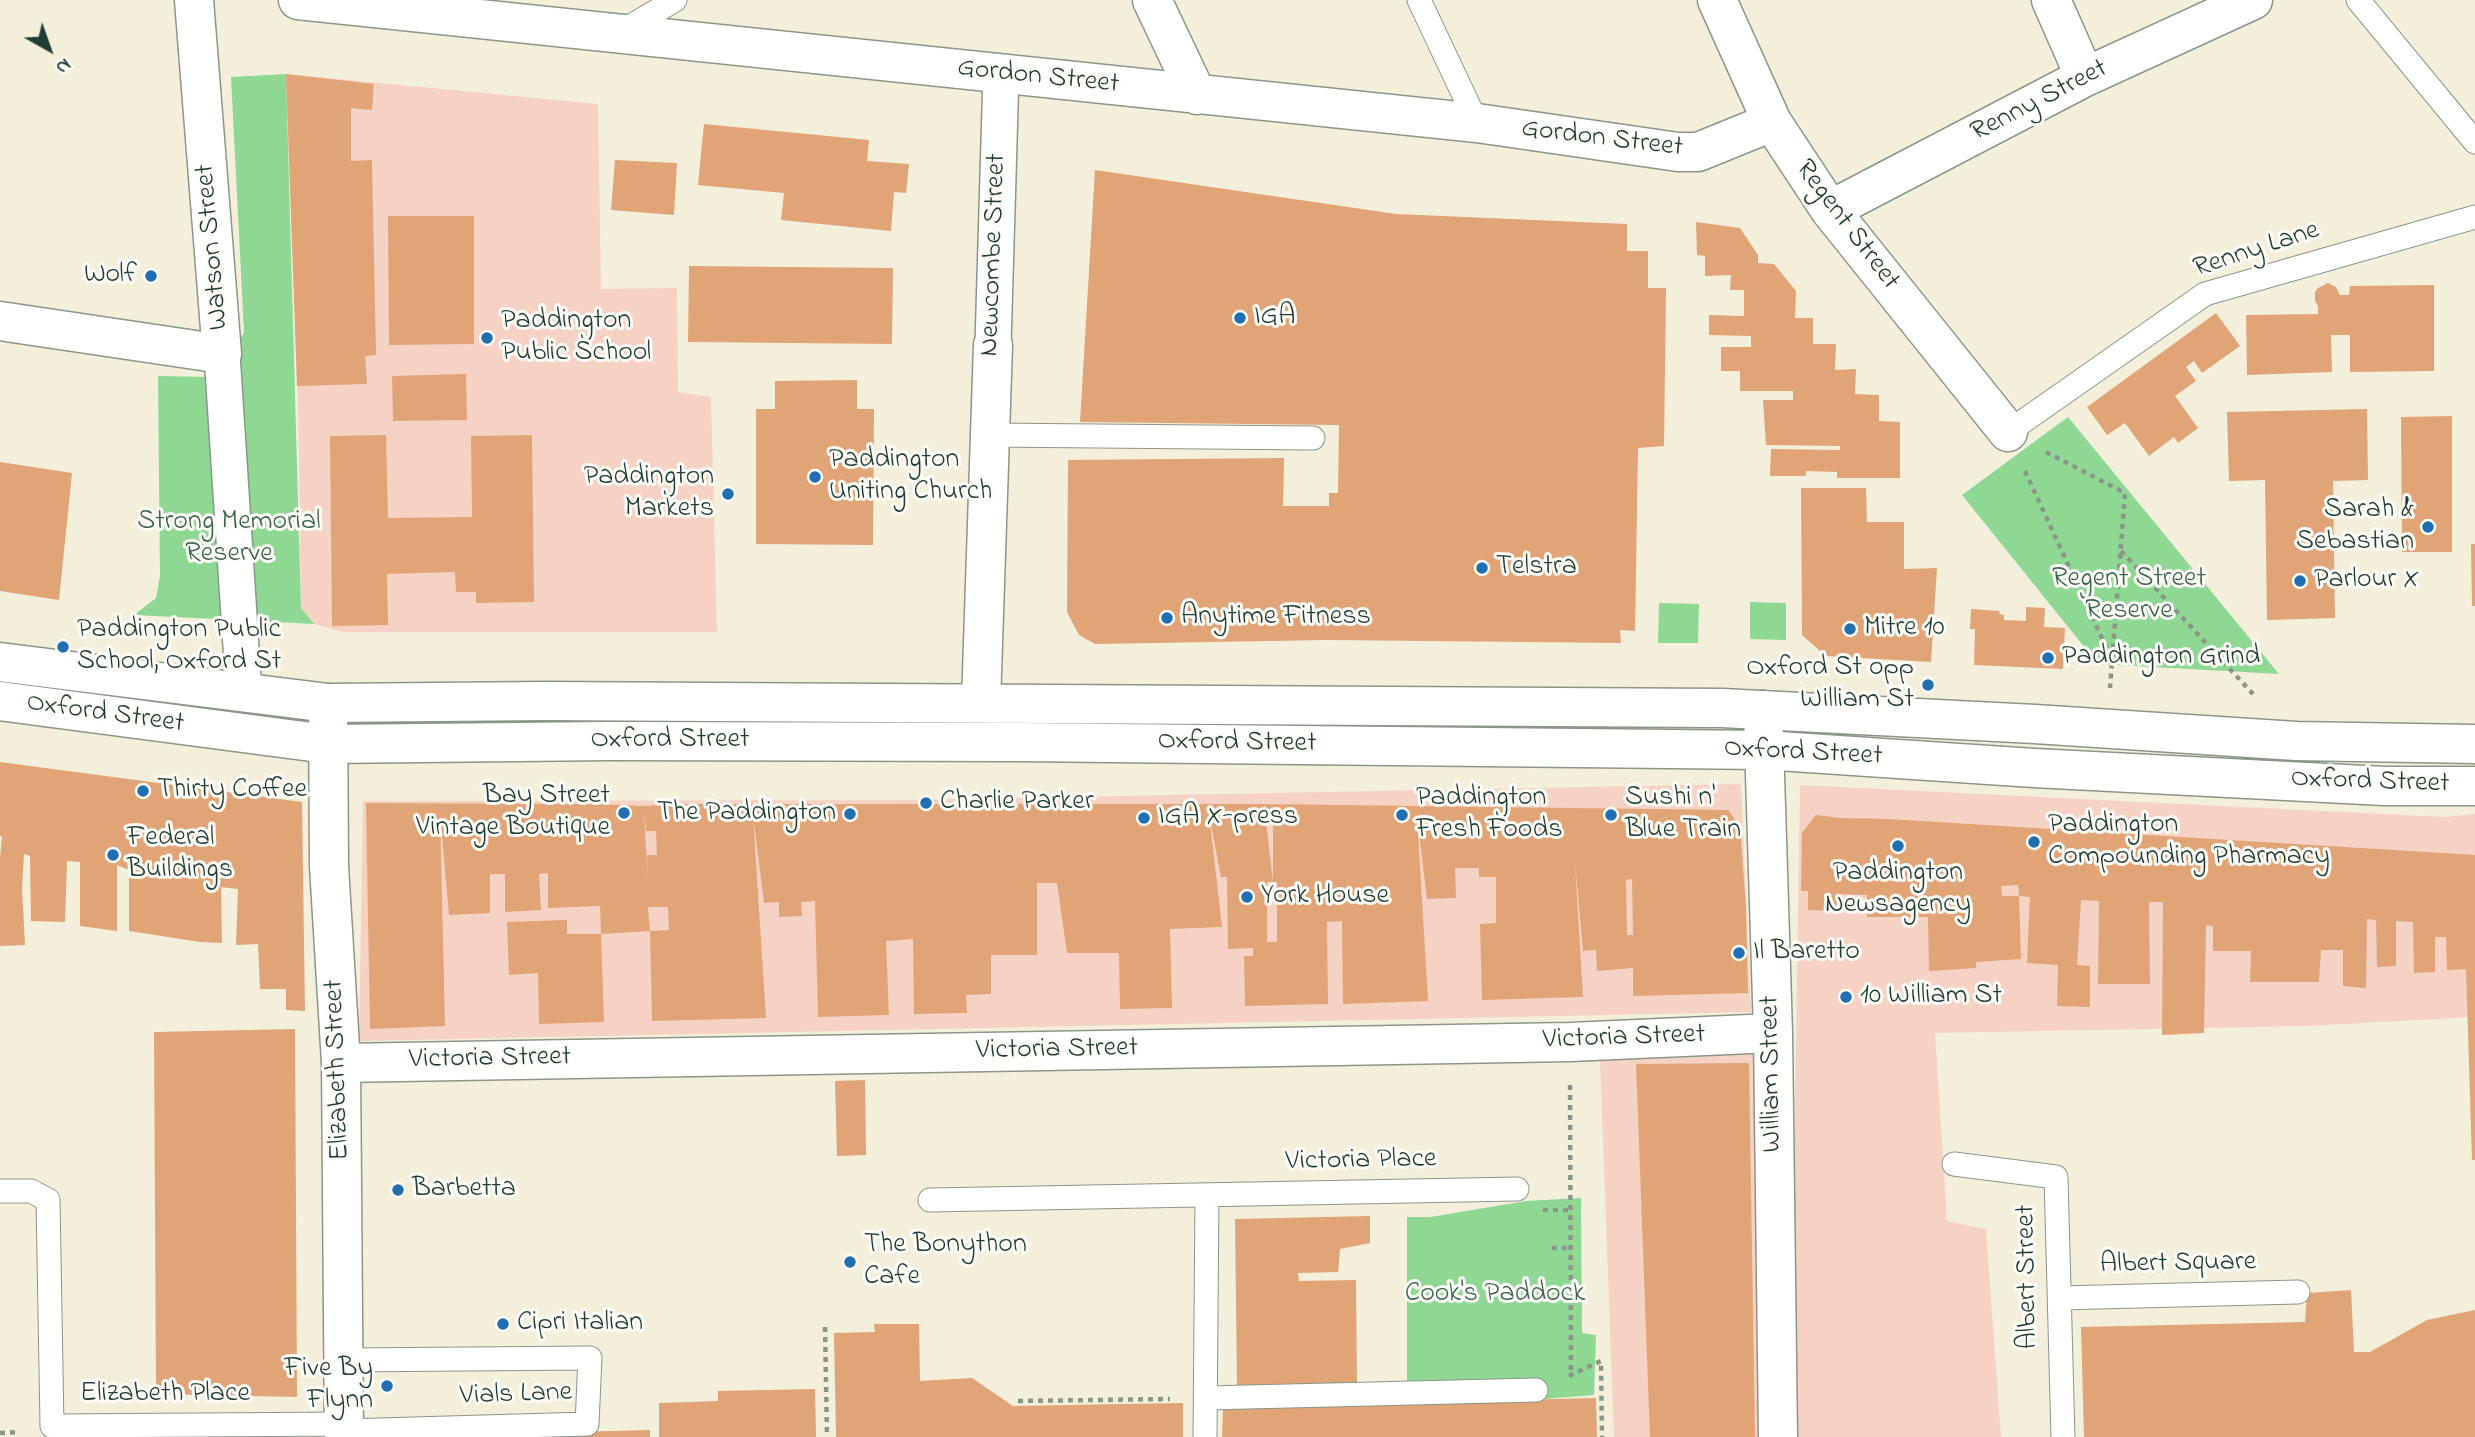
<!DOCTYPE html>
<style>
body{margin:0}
#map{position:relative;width:2475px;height:1437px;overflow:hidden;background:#f4efdb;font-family:"Indie Flower",sans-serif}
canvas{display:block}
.north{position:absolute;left:14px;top:14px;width:70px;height:70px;-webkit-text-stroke:5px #fdfcf7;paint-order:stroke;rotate:140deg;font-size:19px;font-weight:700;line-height:28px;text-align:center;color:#1f3d34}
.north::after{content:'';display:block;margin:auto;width:24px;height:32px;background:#1f3d34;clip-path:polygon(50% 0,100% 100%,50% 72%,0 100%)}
</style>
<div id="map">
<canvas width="2475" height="1437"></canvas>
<div class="north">N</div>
</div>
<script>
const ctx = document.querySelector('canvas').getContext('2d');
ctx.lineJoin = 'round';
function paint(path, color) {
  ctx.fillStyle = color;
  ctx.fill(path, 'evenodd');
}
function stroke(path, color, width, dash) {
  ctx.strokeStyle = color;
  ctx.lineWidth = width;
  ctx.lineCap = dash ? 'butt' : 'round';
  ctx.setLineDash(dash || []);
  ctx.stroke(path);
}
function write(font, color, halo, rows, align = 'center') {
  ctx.font = font + ' "Indie Flower",sans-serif';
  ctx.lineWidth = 6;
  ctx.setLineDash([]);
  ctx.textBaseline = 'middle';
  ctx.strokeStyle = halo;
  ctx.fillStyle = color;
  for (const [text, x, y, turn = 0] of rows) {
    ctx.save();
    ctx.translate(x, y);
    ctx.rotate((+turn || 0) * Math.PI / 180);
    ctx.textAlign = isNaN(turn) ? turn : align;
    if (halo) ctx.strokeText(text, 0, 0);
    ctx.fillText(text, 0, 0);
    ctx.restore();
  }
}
paint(new Path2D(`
 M286 74 598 104 601 289 677 288 678 392 711 397 717 632H343L314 624 301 608 298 399Z
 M1741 784 1751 1012 359 1041 363 801 909 800Z
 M1800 785 2444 817 2475 814V1017L2308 1026 1935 1033 1947 1221 1986 1229 2001 1437H1790Z
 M1760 1050 1759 1437H1614L1600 1061Z`), '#f6d2c4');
paint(new Path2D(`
 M286 74 301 608 314 624 134 615 156 598 160 576 158 376 211 377 230 360 244 332 231 77Z
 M2068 417 2279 674 2098 664 1962 495Z
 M1750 602 1786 603V640L1750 639Z
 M1659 603 1699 604 1698 643H1658Z
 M1581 1198 1582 1333 1596 1335 1594 1395 1532 1400 1407 1385V1217H1431L1526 1201Z`), '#8ed894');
paint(new Path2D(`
 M286 74 374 84 372 110 351 108V161L372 160 376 355 365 356 367 384 297 386Z
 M704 124 869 140 867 161 909 164 906 193 894 192 891 231 781 220 784 193 698 185Z
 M615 160 677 163 674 215 611 210Z
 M1095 170 1396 214 1627 224V251H1648V288H1666L1664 446 1638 448 1635 631 1620 630 1621 643 1327 640 1095 644 1079 635 1067 612 1068 460 1284 458 1283 506H1329V493H1338L1339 425 1080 422Z
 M388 216H474V344L389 345Z
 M1696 222 1740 228 1758 255V263L1774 264 1796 291 1795 318H1813V344H1836L1835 370 1856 369 1855 394 1879 395V421L1900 422V478H1837V472L1806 471V476H1770L1771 449 1840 450V446L1766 445 1763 400H1793V391H1740V371H1721V347H1751V336L1709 335V315L1744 316V290H1730L1731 275 1705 276V256L1697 255Z
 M689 266 893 268 892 344 688 342Z
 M2328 283 2336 287 2340 295H2349L2350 286 2434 285V371L2350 372V335H2331L2332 372 2247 375 2246 315 2318 314V306L2315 301V292L2318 288Z
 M2216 313 2240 346 2202 373 2194 361 2186 367 2196 381 2175 396 2198 428 2178 443 2174 437 2149 456 2125 423 2107 435 2087 407Z
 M466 374 467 420 393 421 392 376Z
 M857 380V409H874L873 545 756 544V409H775V381Z
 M2367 409 2368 480 2333 481 2335 618 2267 620 2265 480 2229 481 2227 412Z
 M2452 416V552H2402L2401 417Z
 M386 435 388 518 472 517 471 436 532 435 534 602 476 603V592H456L455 572 387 574 388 625 332 626 330 436Z
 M0 462 72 473 59 600 0 591Z
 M1801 488H1866L1867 522H1904V569L1937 568 1931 662 1826 656 1802 635Z
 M2471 544H2475V606H2472Z
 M2026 607 2045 608 2044 627 2065 628 2063 669 1974 665 1975 629H1970L1971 609 2000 611 1999 614 2004 615V620L2026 621Z
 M0 762 302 802 305 1011 286 1010V989H260L258 944 236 945 238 889 221 887 222 943 200 942 129 931V870L117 865V931L80 926V862L67 861 65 922 31 921 30 856 24 854 22 888 25 945 0 946V858L2 836H0Z
 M366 803 595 804 643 806 695 804H1264L1728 810 1740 826 1746 908 1748 993 1633 996V968L1597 971 1596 950 1583 951 1575 862 1583 997 1482 1000 1480 924 1496 923V877H1479V868H1455L1456 898 1427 899 1417 816 1428 1001 1343 1004 1342 921 1327 922 1328 1004 1245 1006 1244 956H1253V948L1228 949 1227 877H1221L1209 814 1222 927 1170 929 1172 1008 1120 1009 1119 953H1067L1057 883H1037V955H991V994L966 995 967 1013 914 1014 913 939 886 941 889 1015 818 1017 815 901 801 902 802 916 779 917V902L764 903 753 816 766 1018 652 1021 650 931 669 930 668 907H648L650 931 601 934 600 906 548 908V873L539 874 541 910 505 912V874H490V913L449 915 440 813 445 1026 370 1029ZM1264 804 1273 824V882ZM644 814 646 831H656L657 855H647L648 881ZM1632 879 1633 935H1627L1626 880ZM1267 882H1277V942H1267Z
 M1816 815 1841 818 1888 819 2475 855V1160H2472L2466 969 2447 970 2446 937H2435V972L2414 973 2413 922 2396 921V966L2377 967 2376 920 2367 919 2366 988 2343 986V950H2321L2319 982H2250L2251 951H2213V926L2206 925 2204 1033 2162 1035 2163 902H2149L2150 984H2098L2099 901 2081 900 2077 965 2090 966V1007L2057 1006 2058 965 2027 963 2030 897 2019 896 2018 885 2001 886 2002 896H2019L2021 959 1976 962V968L1929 971 1928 917H1867V895L1836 894 1837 911 1808 910V891H1801L1802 833Z
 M567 920V934H601L604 1022 539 1024 538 973 509 975 507 922Z
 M295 1029 297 1397 156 1394 154 1032Z
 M1749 1063 1755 1437H1650L1636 1064Z
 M865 1080 866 1155 837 1156 835 1081Z
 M1370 1216V1243L1340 1249 1338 1272 1298 1273 1299 1281 1356 1280 1357 1384 1237 1386 1235 1219Z
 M2351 1290 2354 1352H2370L2427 1320 2475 1310V1437H2084L2081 1327 2305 1322 2307 1293Z
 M874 1324H919L920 1381 972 1378 1013 1406 1183 1403V1437H836L834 1333 875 1332Z
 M815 1389 816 1437H659V1403L718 1401V1391Z
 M1596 1398 1597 1437H1222L1223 1407Z
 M650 1430V1437H454V1435Z`), '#e0a476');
const service = new Path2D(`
 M1419 0 1477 123
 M2358 0 2475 142
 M621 32 675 0
 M2008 432 2205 294 2475 217
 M990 435 1313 438
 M1954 1164 2056 1177 2063 1437
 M0 1191H31L48 1200 52 1426 344 1424
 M930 1200 1517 1189
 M2060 1298 2298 1292
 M344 1360 590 1358 587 1424 344 1431
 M1206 1398 1536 1390
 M1205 1437 1207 1195`);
const pedestrian = new Path2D(`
 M993 345 1001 74
 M222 354 244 693`);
const minor = new Path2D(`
 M298 0 1477 123 1678 152H1698L1772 122
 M1152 0 1197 95
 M1717 0 1772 122 1830 210 2008 432
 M2051 0 2085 77
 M1830 210 2085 77 2253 0
 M0 321 222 354 194 0
 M328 703 329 866 341 1063 344 1437
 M981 703 993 345
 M1763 710 1773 1033 1778 1437
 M341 1063 1570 1042 1773 1033`);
const primary = new Path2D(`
 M0 662 328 703 545 701 1722 708 2035 724 2296 741 2475 744
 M0 701 327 744 610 741 1019 742 1763 750 2034 768 2384 786H2475`);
stroke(service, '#8a9688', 25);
stroke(pedestrian, '#8a9688', 38);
stroke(minor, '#8a9688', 41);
stroke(primary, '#8a9688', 41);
stroke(new Path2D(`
 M2046 452 2125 493 2110 688
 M2025 471 2112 660
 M2121 551 2253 694
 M1570 1085 1571 1375
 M1543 1210H1570
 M1552 1248H1570
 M825 1327 827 1437
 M1569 1376 1601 1361 1602 1437
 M1018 1401 1170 1399
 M0 1433 18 1432`), '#8a9688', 4.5, [5, 5]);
stroke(service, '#fff', 23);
stroke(pedestrian, '#fff', 35);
stroke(minor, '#fff', 38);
stroke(primary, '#fff', 38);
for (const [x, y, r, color] of [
 [151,276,7,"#1f6fb2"],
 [1240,318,7,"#1f6fb2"],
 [487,338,7,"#1f6fb2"],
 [815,477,7,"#1f6fb2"],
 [728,494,7,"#1f6fb2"],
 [2428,527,7,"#1f6fb2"],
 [1482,568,7,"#1f6fb2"],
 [2300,581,7,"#1f6fb2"],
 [1167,618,7,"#1f6fb2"],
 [1850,629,7,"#1f6fb2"],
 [63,647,7,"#1f6fb2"],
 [2048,658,7,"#1f6fb2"],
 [1928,685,7,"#1f6fb2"],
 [143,791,7,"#1f6fb2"],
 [926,803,7,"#1f6fb2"],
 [624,813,7,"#1f6fb2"],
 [850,814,7,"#1f6fb2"],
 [1402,815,7,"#1f6fb2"],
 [1611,815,7,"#1f6fb2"],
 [1144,818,7,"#1f6fb2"],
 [2034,842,7,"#1f6fb2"],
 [1898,846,7,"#1f6fb2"],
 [113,855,7,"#1f6fb2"],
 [1247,897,7,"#1f6fb2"],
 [1739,953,7,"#1f6fb2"],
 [1846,997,7,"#1f6fb2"],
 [398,1190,7,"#1f6fb2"],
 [850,1262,7,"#1f6fb2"],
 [503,1324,7,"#1f6fb2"],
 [387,1386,7,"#1f6fb2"]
]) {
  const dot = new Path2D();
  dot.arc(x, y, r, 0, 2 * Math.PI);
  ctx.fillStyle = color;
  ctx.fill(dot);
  stroke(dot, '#fdfcf7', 2.5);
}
write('28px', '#1f3d34', '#fdfcf7', [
 ["Gordon Street",1038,78,6],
 ["Renny Street",2040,102,-27],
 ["Gordon Street",1602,140,7],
 ["Regent Street",1846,226,53],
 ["Watson Street",214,247,-95],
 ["Renny Lane",2257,251,-18],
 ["Newcombe Street",995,255,-88],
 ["Oxford Street",105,715,8],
 ["Oxford Street",670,741],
 ["Oxford Street",1237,744,1],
 ["Oxford Street",1803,754,3],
 ["Oxford Street",2370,783,2],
 ["Victoria Street",1624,1039,-2],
 ["Victoria Street",1057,1051,-1],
 ["Victoria Street",490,1060,-1],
 ["Elizabeth Street",339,1070,-92],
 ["William Street",1773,1074,-91],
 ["Victoria Place",1361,1162,-1],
 ["Albert Square",2178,1265,-1],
 ["Albert Street",2029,1277,-91],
 ["Elizabeth Place",165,1395],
 ["Vials Lane",516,1396,-2]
]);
write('28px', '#1f3d34', '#fdfcf7', [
 ["Wolf",137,276,"right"],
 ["IGA",1254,318],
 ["Paddington",501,322],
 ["Public School",501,354],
 ["Paddington",829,461],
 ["Uniting Church",829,493],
 ["Paddington",714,478,"right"],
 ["Markets",714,510,"right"],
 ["Sarah &",2414,511,"right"],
 ["Sebastian",2414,543,"right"],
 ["Telstra",1496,568],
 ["Parlour X",2314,581],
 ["Anytime Fitness",1181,618],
 ["Mitre 10",1864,629],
 ["Paddington Public",77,631],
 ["School, Oxford St",77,663],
 ["Paddington Grind",2062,658],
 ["Oxford St opp",1914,669,"right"],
 ["William St",1914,701,"right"],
 ["Thirty Coffee",157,791],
 ["Bay Street",610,797,"right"],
 ["Vintage Boutique",610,829,"right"],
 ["Paddington",1416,799],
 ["Fresh Foods",1416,831],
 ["Sushi n'",1625,799],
 ["Blue Train",1625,831],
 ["Charlie Parker",940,803],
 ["The Paddington",836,814,"right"],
 ["IGA X-press",1158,818],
 ["Paddington",2048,826],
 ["Compounding Pharmacy",2048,858],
 ["Federal",127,839],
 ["Buildings",127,871],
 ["Paddington",1898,874,"center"],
 ["Newsagency",1898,906,"center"],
 ["York House",1261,897],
 ["Il Baretto",1753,953],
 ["10 William St",1860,997],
 ["Barbetta",412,1190],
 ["The Bonython",864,1246],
 ["Cafe",864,1278],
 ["Cipri Italian",517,1324],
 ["Five By",373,1370,"right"],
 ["Flynn",373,1402,"right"]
], 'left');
write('28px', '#3b644c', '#fdfcf7', [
 ["Strong Memorial",229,523],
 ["Reserve",229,555],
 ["Regent Street",2129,580],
 ["Reserve",2129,612],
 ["Cook's Paddock",1495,1295]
]);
</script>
